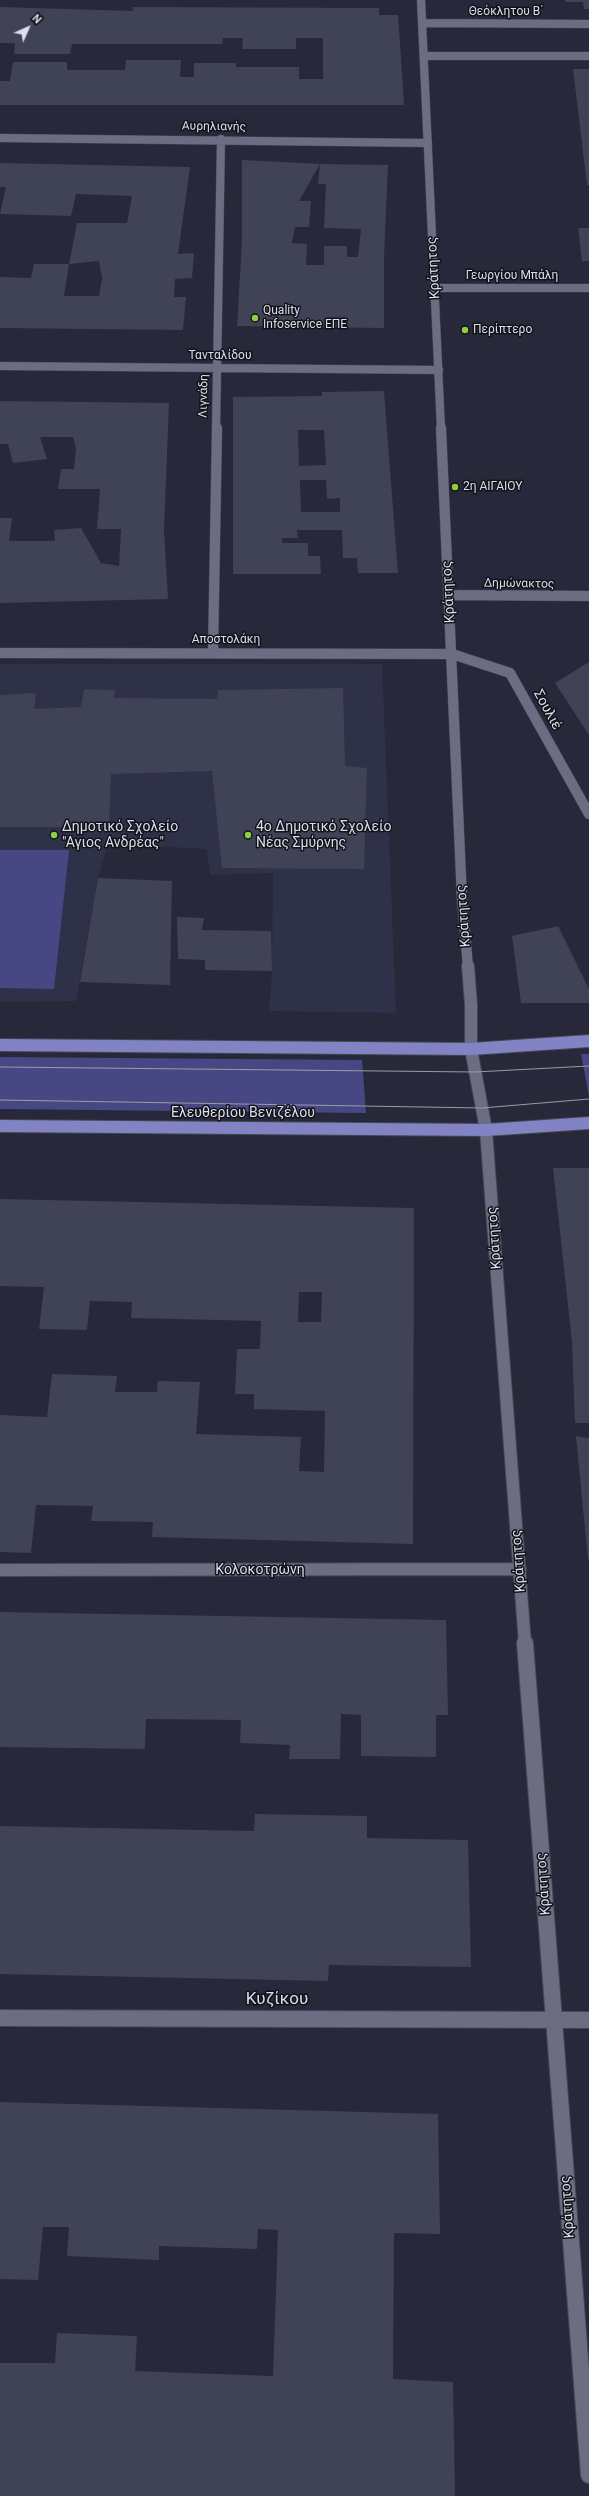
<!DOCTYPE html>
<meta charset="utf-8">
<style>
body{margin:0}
#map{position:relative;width:589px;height:2496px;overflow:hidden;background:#27283a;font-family:Roboto,sans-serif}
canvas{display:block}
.north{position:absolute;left:8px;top:8px;width:40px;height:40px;-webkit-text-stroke:3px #11121a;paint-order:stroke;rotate:45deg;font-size:11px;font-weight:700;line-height:16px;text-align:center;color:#dddeea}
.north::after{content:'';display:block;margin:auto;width:14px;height:18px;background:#dddeea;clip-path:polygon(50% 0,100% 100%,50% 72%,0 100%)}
</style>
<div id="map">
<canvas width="589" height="2496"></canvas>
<div class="north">N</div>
</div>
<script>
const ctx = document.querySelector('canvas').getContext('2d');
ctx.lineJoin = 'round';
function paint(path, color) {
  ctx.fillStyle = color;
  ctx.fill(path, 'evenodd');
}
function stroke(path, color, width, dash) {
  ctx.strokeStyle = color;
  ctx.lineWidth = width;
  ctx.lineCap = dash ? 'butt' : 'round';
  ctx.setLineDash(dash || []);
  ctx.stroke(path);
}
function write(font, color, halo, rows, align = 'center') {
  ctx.font = font + ' Roboto,sans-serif';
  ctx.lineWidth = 3;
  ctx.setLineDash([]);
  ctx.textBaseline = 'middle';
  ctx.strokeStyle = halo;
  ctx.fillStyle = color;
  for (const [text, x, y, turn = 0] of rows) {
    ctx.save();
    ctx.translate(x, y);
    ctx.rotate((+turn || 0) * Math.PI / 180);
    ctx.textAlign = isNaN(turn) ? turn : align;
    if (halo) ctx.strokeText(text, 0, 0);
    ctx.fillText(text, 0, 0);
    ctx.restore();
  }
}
paint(new Path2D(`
 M0 664H382L396 1013 269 1011 272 971 273 873 210 875 207 849 108 844 98 878 76 1001 0 1002Z`), '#2f3149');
paint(new Path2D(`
 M0 850H69L54 989 0 988Z
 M581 1054H589V1096Z
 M0 1057 362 1060 366 1113 0 1109Z`), '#474883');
paint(new Path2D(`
 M565 0H589V9H584L583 2H565Z
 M0 7 133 11V7L379 8V15H398L404 105H0V81H10L13 62H67V70H125L126 60H181L180 77H194V63H236V67H299V79H323V38H296V49H242L243 38H223L222 44H72L70 54H14L15 43H0Z
 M573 69H589V185H587Z
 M242 160 320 164 299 201H311L309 227H295L292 243 307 244 306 265H324V246H347V257H358L361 229 324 228 326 184H318L320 164 388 165 384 258V328L237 326 242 242Z
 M0 163 190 167 178 254 194 253 192 278 175 279 174 297H186L183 330 0 328V277L31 278 34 264H69L64 296H99L102 278 99 261 69 264 77 223H127L132 196 76 194 71 216 0 214 6 187H0Z
 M578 228H589V261H582Z
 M384 391 398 573H358L357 558H343L342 530H297L298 538H282V543H308V556H320L321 574H233V397L322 396V392ZM298 430H324L326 465 299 466ZM300 480H326L327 499 340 498V512H301Z
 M0 401 169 403 164 530 168 599 0 603V518H12L9 541H55L54 530 81 528 101 563 119 566 121 529H97L100 489H58L61 469H74L76 448 73 437H40L47 459 13 463 8 444H0Z
 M589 662V735L555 683Z
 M343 688 345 766 367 768 364 869 222 868 212 771 111 774 109 827H0V695L36 693 34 709 81 707 84 689 115 690 114 698 217 699 218 690Z
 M98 878 172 881 170 985 80 982Z
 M177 917 204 918 202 930 271 931 272 971 205 970V960L178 959Z
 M558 926 589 989V1003H521L512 936Z
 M553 1168H589V1423H575L572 1342Z
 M0 1199 414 1208 413 1544 152 1537 153 1522 91 1521 93 1506 36 1505 31 1553 0 1552V1415L47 1417 52 1374 117 1376 115 1392H157L158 1381 200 1382 196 1434 301 1437 299 1471 324 1472 325 1411 254 1409V1394H235L237 1349H260L261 1321 131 1318 132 1302 90 1301 87 1330 39 1329 44 1287 0 1286ZM299 1292H322L321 1322H298Z
 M576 1436 589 1438V1560H588Z
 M0 1612 446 1620 448 1715H436V1757L361 1756V1715L341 1714 340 1759H289L290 1745 240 1743 241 1720 146 1719 145 1749 0 1747Z
 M255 1814 367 1816V1838L468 1840 471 1967 329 1965 328 1981 0 1974V1826L254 1831Z
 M0 2102 438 2114 440 2234 394 2233 393 2379 453 2382 455 2496H0V2363H55L57 2333 137 2336 135 2371 273 2376 278 2230 258 2229 257 2249 159 2246V2260L67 2256 69 2227H43L38 2280 0 2279Z`), '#404255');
const minorFar3 = new Path2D(`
 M421 0 441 429
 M423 23 589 24
 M424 56H589
 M0 138 428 143
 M436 288H589
 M0 366 439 370
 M216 429 221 139`);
const minorFar2 = new Path2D(`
 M441 428 462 899 468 967
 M449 595 589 596
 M0 653 452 654 510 673 589 814
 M213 653 217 428`);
const minorFar1 = new Path2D(`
 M468 966 471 1005V1049L486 1130 525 1644
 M0 1570 520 1569`);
const minor = new Path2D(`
 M525 1643 589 2475
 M0 2018 589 2020`);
const major = new Path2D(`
 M0 1045 471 1049 589 1041
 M0 1126 486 1130 589 1123`);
stroke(minorFar3, '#454655', 9);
stroke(minorFar2, '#454655', 11);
stroke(minorFar1, '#454655', 14);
stroke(minor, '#454655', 18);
stroke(major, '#454655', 14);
stroke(minorFar3, '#6b6d82', 8);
stroke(minorFar2, '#6b6d82', 10);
stroke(minorFar1, '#6b6d82', 12);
stroke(minor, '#6b6d82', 16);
stroke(major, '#8183c5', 12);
stroke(new Path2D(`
 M0 1067 475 1072 589 1066
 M0 1100 482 1108 589 1099`), '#9a9ba9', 1);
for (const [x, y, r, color] of [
 [255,318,4,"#8ece43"],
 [465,330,4,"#8ece43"],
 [455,487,4,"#8ece43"],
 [54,835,4,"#8ece43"],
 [248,835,4,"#8ece43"]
]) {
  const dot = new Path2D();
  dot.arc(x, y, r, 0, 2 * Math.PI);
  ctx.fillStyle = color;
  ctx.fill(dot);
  stroke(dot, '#11121a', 1.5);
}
write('12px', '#dddeea', '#11121a', [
 ["Θεόκλητου Β΄",506,12],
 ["Αυρηλιανής",214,127,1],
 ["Γεωργίου Μπάλη",512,276],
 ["Τανταλίδου",220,356],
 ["Λιγνάδη",204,396,-89],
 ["Δημώνακτος",519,584,1],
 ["Αποστολάκη",226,640]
]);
write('12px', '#dddeea', '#11121a', [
 ["Quality",263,311],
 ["Infoservice ΕΠΕ",263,325],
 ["Περίπτερο",473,330],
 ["2η ΑΙΓΑΙΟΥ",463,487]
], 'left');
write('14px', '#dddeea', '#11121a', [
 ["Κράτητος",434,268,-93],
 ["Κράτητος",449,592,-93],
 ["Σουλιέ",547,710,61],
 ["Κράτητος",464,916,-94],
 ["Ελευθερίου Βενιζέλου",243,1113],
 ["Κράτητος",495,1238,-94],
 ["Κράτητος",519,1561,-94],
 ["Κολοκοτρώνη",260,1570],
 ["Κράτητος",544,1884,-94],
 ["Κράτητος",568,2207,-94]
]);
write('14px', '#dddeea', '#11121a', [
 ["Δημοτικό Σχολείο",62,827],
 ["\"Αγιος Ανδρέας\"",62,843],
 ["4o Δημοτικό Σχολείο",256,827],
 ["Νέας Σμύρνης",256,843]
], 'left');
write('17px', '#dddeea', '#11121a', [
 ["Κυζίκου",277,2000]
]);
</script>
